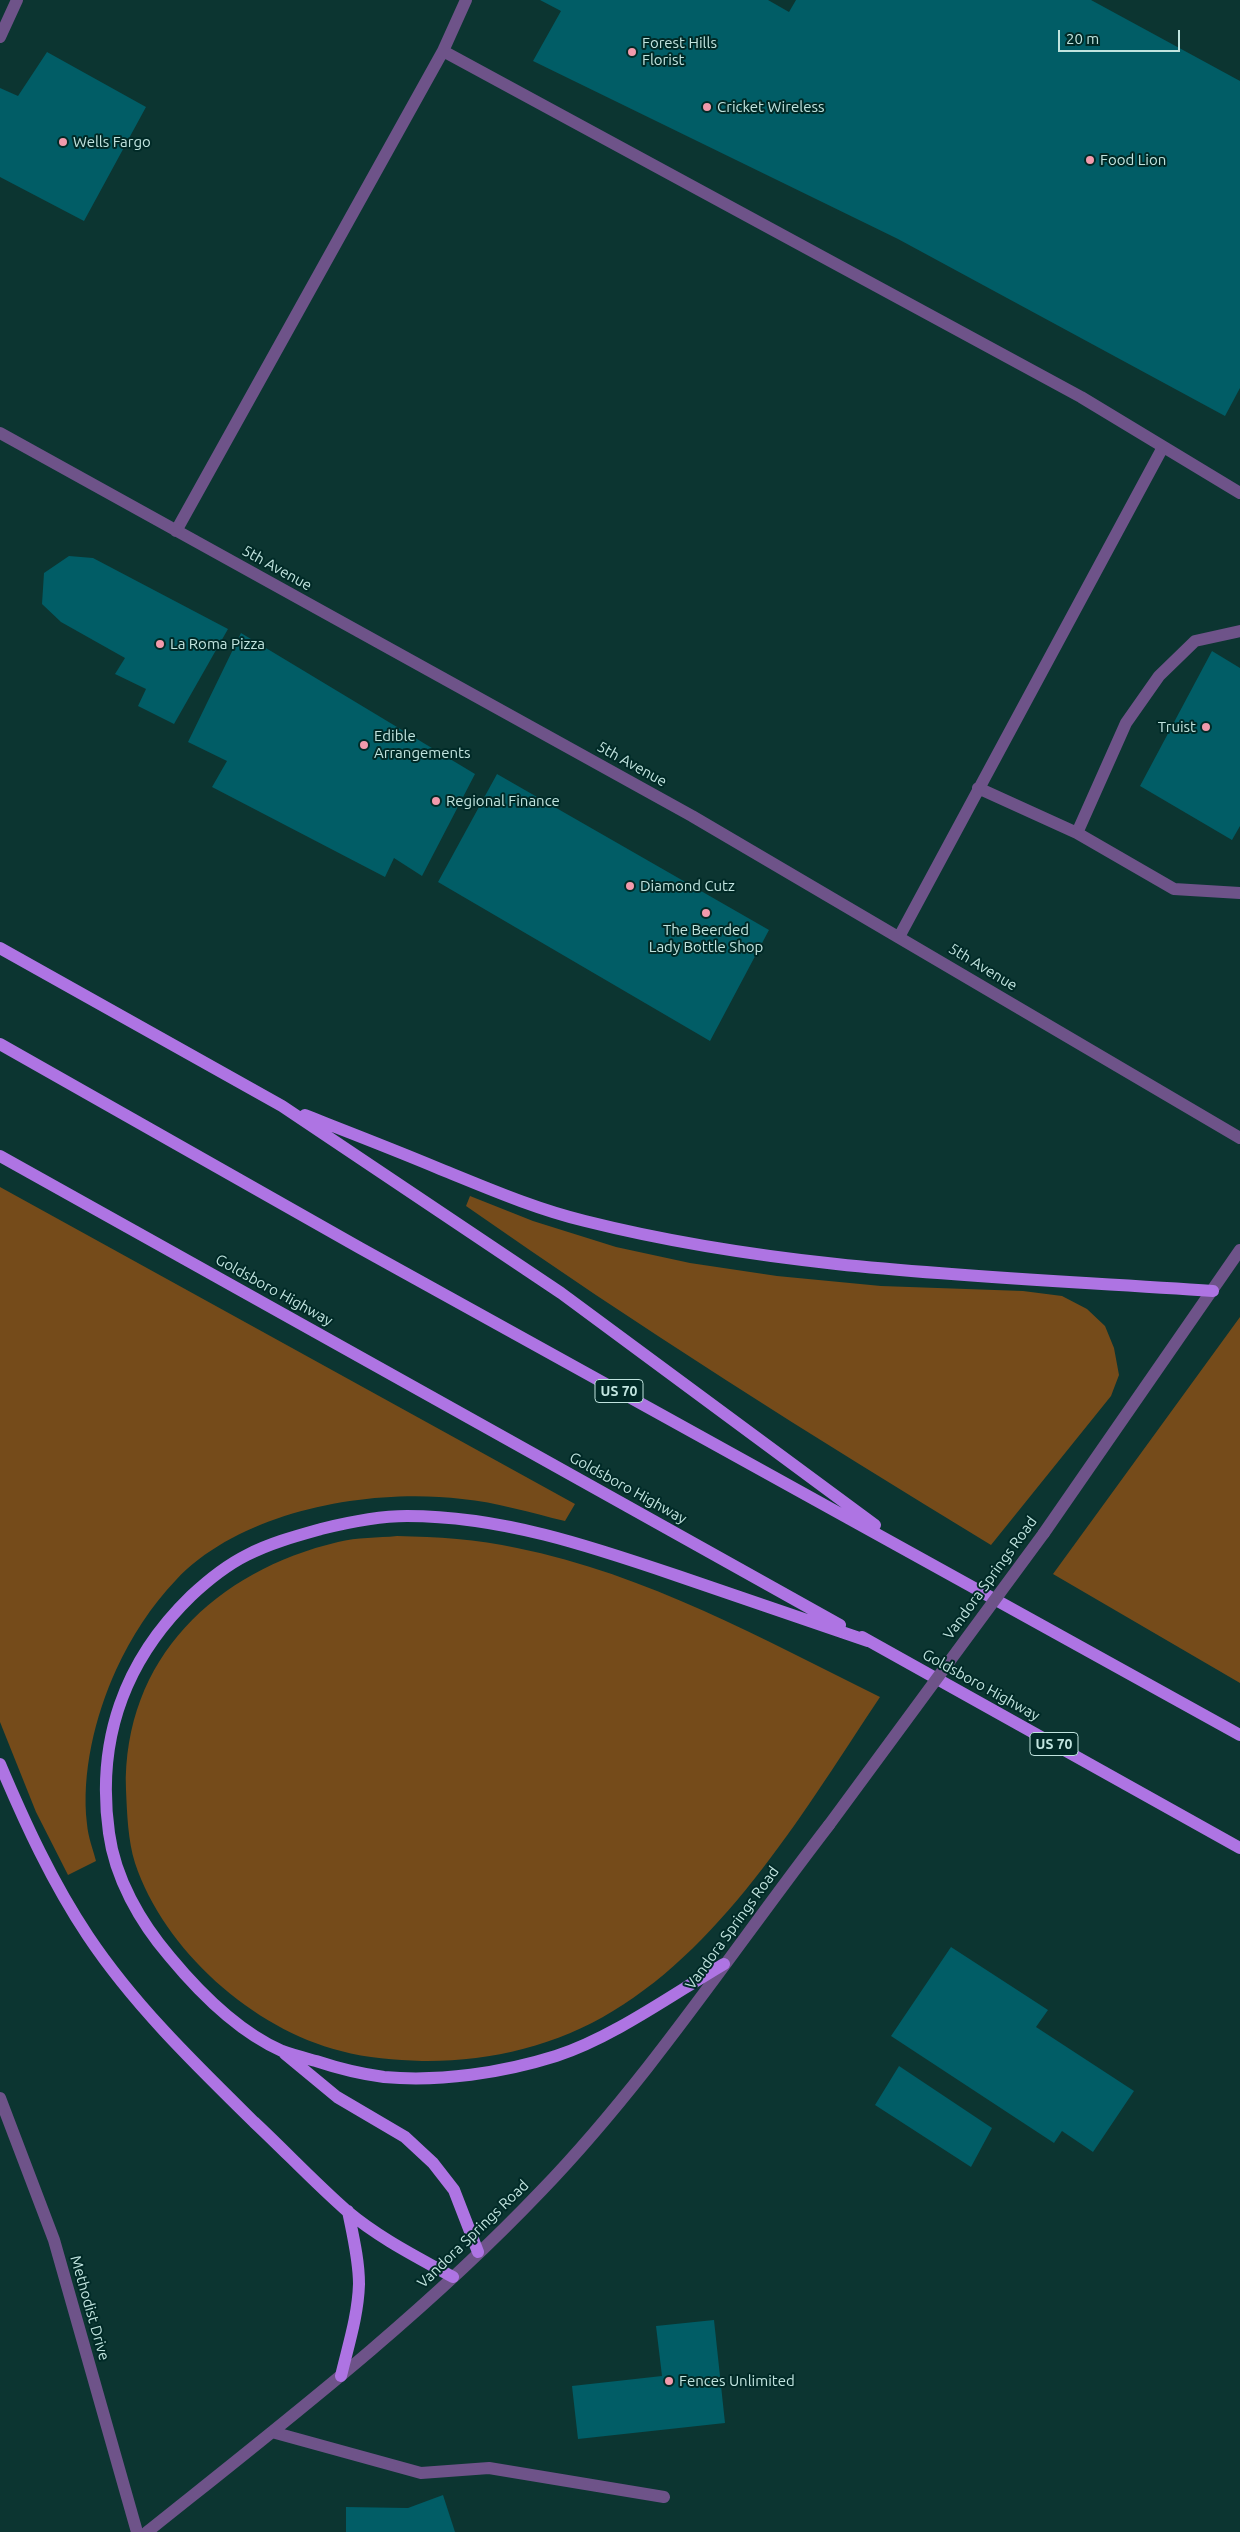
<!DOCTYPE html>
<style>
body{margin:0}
#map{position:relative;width:1240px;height:2532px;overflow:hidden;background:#0c3531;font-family:Ubuntu,sans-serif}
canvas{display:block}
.scale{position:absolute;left:1058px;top:30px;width:122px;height:22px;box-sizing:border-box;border:2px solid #c1e4df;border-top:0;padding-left:6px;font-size:15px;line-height:18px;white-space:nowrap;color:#c1e4df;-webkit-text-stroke:4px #012a27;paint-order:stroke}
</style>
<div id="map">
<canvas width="1240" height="2532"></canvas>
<div class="scale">20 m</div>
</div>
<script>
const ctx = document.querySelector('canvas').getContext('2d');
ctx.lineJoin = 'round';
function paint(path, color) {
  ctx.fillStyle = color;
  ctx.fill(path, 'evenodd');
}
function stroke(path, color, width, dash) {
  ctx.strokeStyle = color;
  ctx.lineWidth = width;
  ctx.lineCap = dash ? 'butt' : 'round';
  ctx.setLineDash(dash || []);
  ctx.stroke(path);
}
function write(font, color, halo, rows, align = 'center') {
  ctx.font = font + ' Ubuntu,sans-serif';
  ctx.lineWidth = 4;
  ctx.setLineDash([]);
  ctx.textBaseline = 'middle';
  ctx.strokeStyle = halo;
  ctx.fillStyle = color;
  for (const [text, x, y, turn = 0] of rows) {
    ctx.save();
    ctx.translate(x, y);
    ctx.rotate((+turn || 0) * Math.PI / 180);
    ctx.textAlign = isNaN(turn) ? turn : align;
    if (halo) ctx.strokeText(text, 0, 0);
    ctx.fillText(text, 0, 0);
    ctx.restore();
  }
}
paint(new Path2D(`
 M0 1187 575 1504 565 1521C531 1513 496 1502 462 1499 370 1488 242 1510 176 1580 151 1606 131 1637 116 1670 95 1716 81 1774 87 1824 88 1837 93 1849 96 1861L68 1875 36 1812 0 1722Z
 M470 1196 533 1221 616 1247 690 1263 777 1276 881 1286 1023 1291 1062 1296 1087 1309 1105 1326 1114 1348 1119 1375 1111 1396 991 1545C813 1437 637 1326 466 1206Z
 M1240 1317V1683L1053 1574Z
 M397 1536C437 1537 477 1539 517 1548 646 1574 763 1639 880 1697 808 1805 727 1943 613 2011 556 2046 488 2062 422 2061 395 2060 367 2058 341 2051 253 2029 164 1950 135 1863 128 1841 127 1813 126 1790 123 1658 216 1571 338 1542 357 1537 378 1538 397 1536Z`), '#754b1a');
paint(new Path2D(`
 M540 0H768L789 12 796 0H1091L1240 81V388L1225 416 898 239 533 61 561 11Z
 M47 52 146 107 84 221 0 177V88L18 96Z
 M69 556 93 558 228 629 174 724 138 706 146 689 115 674 125 658 61 622 42 604 44 573Z
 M241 633 475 774 422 876 394 858 385 877 212 787 227 761 188 742Z
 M1212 651 1240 668V826L1232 840 1140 786Z
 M497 774 769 930 710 1041 438 882Z
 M951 1947 1048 2010 1036 2027 1134 2091 1093 2152 1062 2131 1054 2143 891 2036Z
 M899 2066 992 2128 971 2167 875 2105Z
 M714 2320 725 2423 578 2439 572 2386 662 2376 656 2326Z
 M443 2495 455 2532H346V2507L408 2508Z`), '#015d66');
stroke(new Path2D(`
 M466 0 443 51 1081 397 1240 493
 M0 37 17 0
 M0 433 692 816 1240 1138
 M176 531 443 51
 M978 788 1077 833 1174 889 1240 893
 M1077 833 1126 723 1159 676 1195 641 1240 631
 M899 937 1163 447
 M1044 1533 1240 1250
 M0 2098 54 2240 137 2532
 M272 2432 421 2473 489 2468 664 2497
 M147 2532C282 2424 421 2317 541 2191 649 2079 734 1948 829 1825`), '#6e5389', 12);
stroke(new Path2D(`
 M0 948 282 1106 561 1293 875 1525
 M0 1044 360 1248 1240 1735
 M305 1115C350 1133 395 1150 440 1169 487 1188 535 1209 585 1221 792 1273 1001 1276 1213 1291
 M0 1156 840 1625
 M862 1637 1240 1848
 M0 1764C25 1823 52 1882 88 1936 134 2005 195 2064 254 2122 285 2151 315 2183 347 2211 379 2238 417 2257 453 2277
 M724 1964C673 1994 612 2038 556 2056 502 2073 440 2082 384 2077 361 2074 337 2068 316 2061 305 2058 293 2055 282 2051 239 2032 199 1992 170 1957 140 1922 115 1878 109 1833 96 1741 124 1661 191 1596 207 1581 227 1565 247 1555 270 1543 296 1536 321 1529 349 1522 378 1516 407 1516 501 1516 590 1546 678 1576 741 1598 805 1619 868 1641
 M285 2054 337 2097 405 2137 433 2163 454 2190 478 2252
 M341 2376C348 2346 358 2316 359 2284 359 2260 353 2236 348 2211`), '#ae74e3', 12);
stroke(new Path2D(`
 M829 1825 1044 1533`), '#6e5389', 12);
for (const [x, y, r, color] of [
 [632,52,5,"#f29aac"],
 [707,107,5,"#f29aac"],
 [63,142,5,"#f29aac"],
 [1090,160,5,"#f29aac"],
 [160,644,5,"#f29aac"],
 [1206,727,5,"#f29aac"],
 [364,745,5,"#f29aac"],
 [436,801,5,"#f29aac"],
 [630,886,5,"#f29aac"],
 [706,913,5,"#f29aac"],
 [669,2381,5,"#f29aac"]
]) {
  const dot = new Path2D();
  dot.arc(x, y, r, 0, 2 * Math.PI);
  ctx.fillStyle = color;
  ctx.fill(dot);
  stroke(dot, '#012a27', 2);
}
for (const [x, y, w] of [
 [619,1391,48],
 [1054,1744,48]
]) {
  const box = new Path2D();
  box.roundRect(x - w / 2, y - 11.5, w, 23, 4);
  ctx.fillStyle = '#012a27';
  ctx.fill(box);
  stroke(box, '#c1e4df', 1);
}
write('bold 14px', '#c1e4df', null, [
 ["US 70",619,1391],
 ["US 70",1054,1744]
]);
write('15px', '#c1e4df', '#012a27', [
 ["Forest Hills",642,43],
 ["Florist",642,60],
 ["Cricket Wireless",717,107],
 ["Wells Fargo",73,142],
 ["Food Lion",1100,160],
 ["La Roma Pizza",170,644],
 ["Truist",1196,727,"right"],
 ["Edible",374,736],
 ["Arrangements",374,753],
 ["Regional Finance",446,801],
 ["Diamond Cutz",640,886],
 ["The Beerded",706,930,"center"],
 ["Lady Bottle Shop",706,947,"center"],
 ["Fences Unlimited",679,2381]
], 'left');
write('15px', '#c1e4df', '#012a27', [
 ["5th Avenue",277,568,29],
 ["5th Avenue",632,764,29],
 ["5th Avenue",983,967,31],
 ["Goldsboro Highway",274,1290,29],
 ["Goldsboro Highway",628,1488,29],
 ["Vandora Springs Road",990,1578,-54],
 ["Goldsboro Highway",981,1685,29],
 ["Vandora Springs Road",732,1928,-54],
 ["Vandora Springs Road",473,2234,-44],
 ["Methodist Drive",90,2308,74]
]);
</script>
